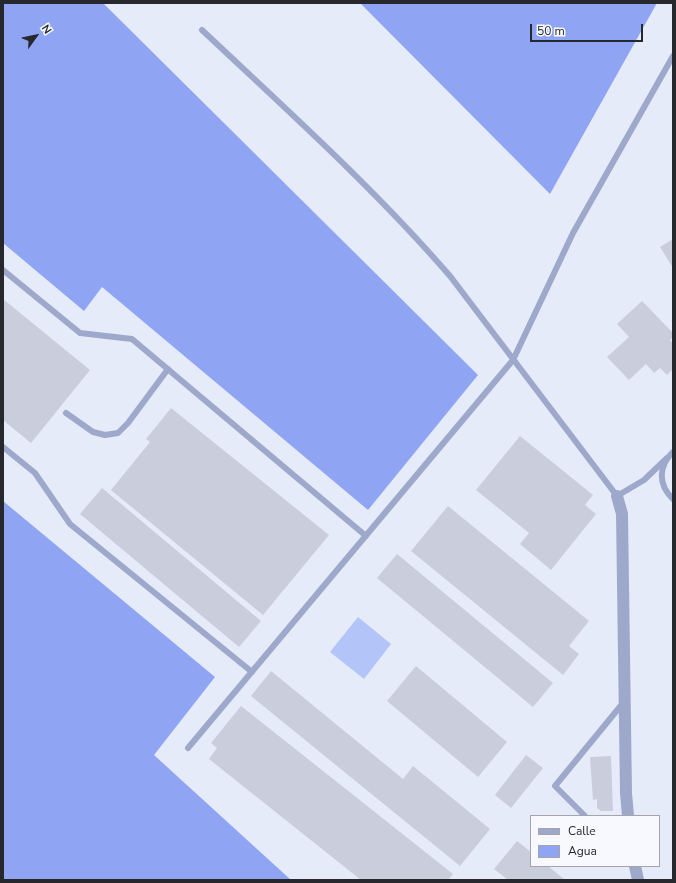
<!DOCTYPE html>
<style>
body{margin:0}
#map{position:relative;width:676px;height:883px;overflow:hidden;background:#e6ebfa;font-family:"Nunito Sans",sans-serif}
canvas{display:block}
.frame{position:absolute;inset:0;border:4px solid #26282e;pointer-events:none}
.legend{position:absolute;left:530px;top:815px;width:130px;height:52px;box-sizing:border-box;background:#f7f9ff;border:1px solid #a3a5ab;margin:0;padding:5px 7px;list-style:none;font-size:12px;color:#26282e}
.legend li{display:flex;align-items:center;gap:8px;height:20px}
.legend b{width:20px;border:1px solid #a3a5ab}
.north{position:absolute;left:16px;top:16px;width:40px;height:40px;-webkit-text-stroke:3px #f7f9ff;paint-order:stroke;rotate:57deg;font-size:11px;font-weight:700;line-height:16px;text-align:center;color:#26282e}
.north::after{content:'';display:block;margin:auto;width:14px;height:18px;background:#26282e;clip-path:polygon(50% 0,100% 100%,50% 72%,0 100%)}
.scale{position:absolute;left:530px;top:24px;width:113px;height:18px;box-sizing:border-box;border:2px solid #26282e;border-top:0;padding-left:5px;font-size:12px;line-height:14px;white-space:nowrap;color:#26282e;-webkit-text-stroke:3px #f7f9ff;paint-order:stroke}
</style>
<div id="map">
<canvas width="676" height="883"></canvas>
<div class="frame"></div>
<ul class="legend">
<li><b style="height:5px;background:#9da8cb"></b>Calle</li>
<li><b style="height:11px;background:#8fa5f3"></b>Agua</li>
</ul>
<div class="north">N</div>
<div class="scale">50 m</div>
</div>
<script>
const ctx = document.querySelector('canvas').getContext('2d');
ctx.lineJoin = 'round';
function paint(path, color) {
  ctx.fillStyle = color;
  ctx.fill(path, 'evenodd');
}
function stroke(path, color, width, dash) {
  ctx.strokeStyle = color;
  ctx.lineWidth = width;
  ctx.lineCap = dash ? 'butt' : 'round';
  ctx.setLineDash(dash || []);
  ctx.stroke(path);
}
paint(new Path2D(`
 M358 617 391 644 364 679 330 652Z`), '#b3c4f8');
paint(new Path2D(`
 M3 3H103L478 375 368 510 102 287 84 311 3 243Z
 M360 3H657L550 194Z
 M3 501 215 677 154 755 291 880H3Z`), '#8fa5f3');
paint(new Path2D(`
 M673 239V268L660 247Z
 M3 299 90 370 31 443 3 420Z
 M642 301 673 333V337L670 340 673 344V369L667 375 660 368 654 373 646 364 629 380 607 357 629 337 617 324Z
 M171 408 329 535 263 615 111 490 150 442 146 439Z
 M520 436 593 495 585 505 596 514 551 570 520 544 529 533 476 490Z
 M102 488 261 621 239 647 80 514Z
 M448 506 589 621 569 646 579 654 563 675 411 551Z
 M397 554 553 683 533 707 377 578Z
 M416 666 507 742 478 777 387 701Z
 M271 671 403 779 413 766 490 829 460 866 251 696Z
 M241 706 453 874 448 880H361L209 759 217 748 211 743Z
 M526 755 543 768 511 808 495 795Z
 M611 756 613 811H601L597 808V799L593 800 590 757Z
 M517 841 531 852V866H548L565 880H508L494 869Z`), '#c9cddc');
stroke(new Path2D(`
 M202 30C287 110 374 188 450 276L617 496 644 480 667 458
 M3 270 80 333 132 339 366 536
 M66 413 93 432 105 435 118 433 128 423 168 369
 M3 447 35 473 70 524 252 672
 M673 452C658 466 658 485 673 499
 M188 748 513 360 573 233 673 56
 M585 816 555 786 623 703`), '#9da8cb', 6);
stroke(new Path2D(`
 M617 496 622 514 626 793 628 816
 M635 866 638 880`), '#9da8cb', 12);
</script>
